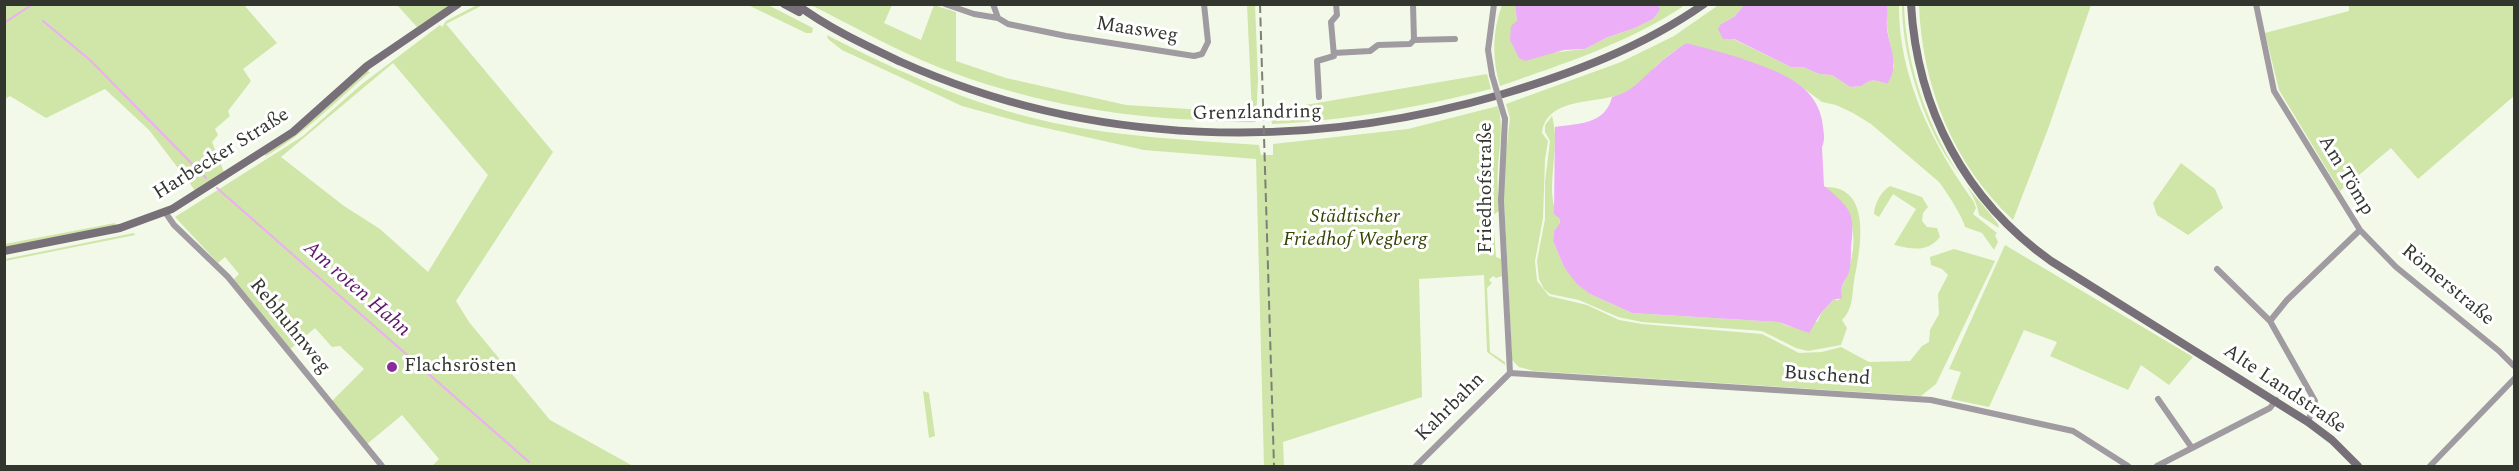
<!DOCTYPE html>
<meta charset="utf-8">
<style>
body{margin:0}
#map{position:relative;width:2519px;height:471px;overflow:hidden;background:#f3f9e8;font-family:Spectral,serif}
canvas{display:block}
.frame{position:absolute;inset:0;border:6px solid #33362f;pointer-events:none}
</style>
<div id="map">
<canvas width="2519" height="471"></canvas>
<div class="frame"></div>
</div>
<script>
const ctx = document.querySelector('canvas').getContext('2d');
ctx.lineJoin = 'round';
function paint(path, color) {
  ctx.fillStyle = color;
  ctx.fill(path, 'evenodd');
}
function stroke(path, color, width, dash) {
  ctx.strokeStyle = color;
  ctx.lineWidth = width;
  ctx.lineCap = dash ? 'butt' : 'round';
  ctx.setLineDash(dash || []);
  ctx.stroke(path);
}
function write(font, color, halo, rows, align = 'center') {
  ctx.font = font + ' Spectral,serif';
  ctx.lineWidth = 6;
  ctx.setLineDash([]);
  ctx.textBaseline = 'middle';
  ctx.strokeStyle = halo;
  ctx.fillStyle = color;
  for (const [text, x, y, turn = 0] of rows) {
    ctx.save();
    ctx.translate(x, y);
    ctx.rotate((+turn || 0) * Math.PI / 180);
    ctx.textAlign = isNaN(turn) ? turn : align;
    if (halo) ctx.strokeText(text, 0, 0);
    ctx.fillText(text, 0, 0);
    ctx.restore();
  }
}
paint(new Path2D(`
 M1720 4 1744 5 1734 17 1721 24 1733 39 1791 67H1803L1819 74 1832 75 1850 87 1862 86C1871 78 1876 80 1887 84L1894 66 1887 27V5H1899C1898 76 1933 146 1974 202L1976 208 1973 214 1997 233 1995 235 1998 242 1994 250 1982 233 1965 227C1963 217 1946 191 1939 182L1871 124 1853 113 1836 105 1822 102 1798 84 1686 43C1675 51 1662 59 1653 69 1645 77 1639 86 1628 91 1601 106 1547 94 1542 133L1548 141 1545 159 1543 218 1535 261 1537 281 1549 296 1587 305 1619 320 1642 324 1762 334 1799 353 1822 352 1841 347 1869 362 1910 361 1922 346 1929 342 1930 330 1939 314 1938 294 1948 275 1942 269 1931 265 1930 257 1954 249 1995 261 1936 384 1921 396 1534 371 1519 367 1512 360 1503 179 1510 118 1506 104 1621 62 1674 36Z
 M5 5H244L277 43 243 69 251 81 228 111 230 116 215 129 218 135 212 142 224 172 197 193 149 130 105 89 46 118 10 96 5 99Z
 M397 5H451L417 27Z
 M477 5H483L446 24 553 152 456 301 469 322 550 420 633 466H432L439 459 402 415 367 444 332 401 364 369 340 346 332 347 315 328 289 350 233 280 239 274 225 257 218 263 175 217 303 136 362 84 440 25 442 27 446 21ZM393 63 488 175 428 272 380 229 344 206 281 157Z
 M748 5H768L813 28 812 33H806Z
 M811 5H892L884 23 921 40 934 5 956 12V61L1006 78 1126 105 1252 113 1247 5H1255L1258 79 1256 122C1237 123 1219 121 1201 120 1111 117 1022 100 938 67 895 50 853 26 811 5Z
 M1502 5H1515L1517 21 1510 40 1514 45 1549 53 1585 49 1608 37 1635 28 1653 19 1660 10 1659 5H1685C1629 43 1563 64 1500 86 1492 58 1492 33 1502 5Z
 M1902 5H1904C1906 68 1930 133 1966 185 1976 198 1988 210 1998 224L1999 228 1979 215C1976 192 1955 172 1943 151 1920 111 1902 51 1902 5Z
 M1919 5H2091L2048 129 2013 220C1953 164 1922 86 1919 5Z
 M2349 5H2514V96L2418 179 2391 148 2340 191 2279 90 2265 33 2349 11Z
 M827 35C899 72 974 106 1054 123 1121 137 1190 140 1259 145L1261 155H1273V144L1408 129 1498 106C1504 128 1499 146 1498 168 1497 182 1498 197 1499 211L1493 215 1496 257 1501 259 1502 276 1496 278 1493 276 1489 280 1492 283 1487 288 1490 352 1505 362V365L1487 352 1484 275 1419 279 1422 397 1283 442 1284 466H1264L1256 159 1144 150 1028 124 962 106 842 50 828 39Z
 M367 71 370 72C336 101 305 134 266 156L264 154Z
 M1487 74 1491 89C1414 108 1351 120 1272 124L1270 111Z
 M1552 116C1560 144 1549 174 1553 201 1554 209 1559 215 1560 224L1554 231 1553 241 1564 267 1590 294 1632 313 1778 322C1795 330 1802 329 1818 321L1821 313 1833 300H1839C1841 285 1846 281 1849 269 1859 234 1853 209 1824 187 1874 185 1860 251 1854 281 1852 296 1853 309 1842 320L1847 328 1841 345 1808 351 1796 348 1762 331 1642 322 1618 317 1579 300 1550 294 1544 289 1539 279 1537 261 1545 219V182L1550 141 1545 132V125Z
 M2181 163 2215 189 2223 208 2188 235 2157 215 2153 203Z
 M1890 186 1922 197 1928 207 1923 213 1922 221 1927 227 1937 228 1940 237C1927 253 1912 249 1894 245L1916 209 1893 194 1879 217 1874 214C1874 205 1881 191 1890 186Z
 M115 223V226L5 247V244Z
 M134 233 135 235 5 261V259Z
 M2005 245 2193 357 2169 385 2141 365 2128 390 2050 356 2057 342 2024 330 1989 407 1951 399 1961 372 1949 369Z
 M923 391 929 393 935 436 929 438Z`), '#d0e5a8');
paint(new Path2D(`
 M1515 5 1659 4 1660 10 1653 19 1635 28 1608 37 1585 49 1564 50 1525 61 1519 58 1510 40 1511 26 1517 21Z
 M1744 5H1887C1888 13 1886 21 1887 29 1890 49 1900 66 1887 84 1876 80 1871 78 1862 86L1850 87 1832 75 1819 74 1803 67H1791L1734 39H1723L1718 29 1721 24 1734 17Z
 M1686 43C1716 51 1792 69 1810 95 1816 102 1820 111 1822 120 1823 129 1826 139 1822 147L1824 186C1852 209 1855 213 1851 249 1851 256 1851 265 1849 272 1845 282 1839 286 1842 298L1833 300 1821 313 1809 333 1778 322 1632 313 1590 294 1577 284 1564 267 1553 241 1554 231 1560 223 1559 218 1554 214 1555 127C1579 123 1605 125 1612 97 1634 91 1639 81 1655 67 1664 58 1675 51 1686 43Z`), '#ecaef6');
stroke(new Path2D(`
 M43 21 90 60 206 178
 M4 23 33 4
 M217 188 529 462`), '#ecaef6', 2);
stroke(new Path2D(`
 M945 4 974 14 998 18 1008 24 1066 36 1194 56 1202 54 1208 42 1204 4
 M993 4 998 18
 M2256 4 2274 91 2360 230 2396 267 2499 351 2514 366
 M1414 40 1455 39
 M1334 53 1370 51 1378 45 1410 44 1414 40 1413 4
 M1492 75 1488 50 1494 4
 M1319 97 1317 61 1334 56 1331 22 1337 15 1336 4
 M1505 119 1501 200 1510 373
 M165 212 174 225 228 277 382 466
 M2217 269 2270 321
 M1510 373 1931 400 2073 431 2128 466
 M2158 399 2192 448
 M2308 422 2315 401 2270 321 2287 300 2360 230
 M1416 466 1510 373
 M2157 466 2270 408 2276 400
 M2430 466 2514 379`), '#a09ba1', 6);
stroke(new Path2D(`
 M784 4 799 12
 M796 4C828 28 865 45 901 62 1091 147 1304 152 1503 94 1573 73 1643 47 1704 4
 M1911 4C1917 109 1965 200 2051 261L2308 422 2332 440 2358 466
 M4 251 120 228 172 209 293 132 367 66 458 4`), '#777078', 8);
stroke(new Path2D(`
 M1260 4 1274 466`), '#7c8176', 2, [9, 4.5]);
stroke(new Path2D(`
 M1492 75 1505 119`), '#a09ba1', 6);
for (const [x, y, r, color] of [
 [392,367,6,"#8a2d98"]
]) {
  const dot = new Path2D();
  dot.arc(x, y, r, 0, 2 * Math.PI);
  ctx.fillStyle = color;
  ctx.fill(dot);
  stroke(dot, '#fff', 2);
}
write('20px', '#33362f', '#fff', [
 ["Maasweg",1137,31,9],
 ["Grenzlandring",1257,114,-1],
 ["Harbecker Straße",222,155,-32],
 ["Am Tömp",2345,176,59],
 ["Friedhofstraße",1487,188,-90],
 ["Römerstraße",2447,286,40],
 ["Rebhuhnweg",289,327,51],
 ["Buschend",1827,377,4],
 ["Alte Landstraße",2284,390,34],
 ["Kahrbahn",1451,408,-45]
]);
write('italic 20px', '#334300', '#fff', [
 ["Städtischer",1355,218],
 ["Friedhof Wegberg",1355,241]
]);
write('20px', '#33362f', '#fff', [
 ["Flachsrösten",404,367]
], 'left');
write('italic 21px', '#61166c', '#fff', [
 ["Am roten Hahn",356,290,41]
]);
</script>
